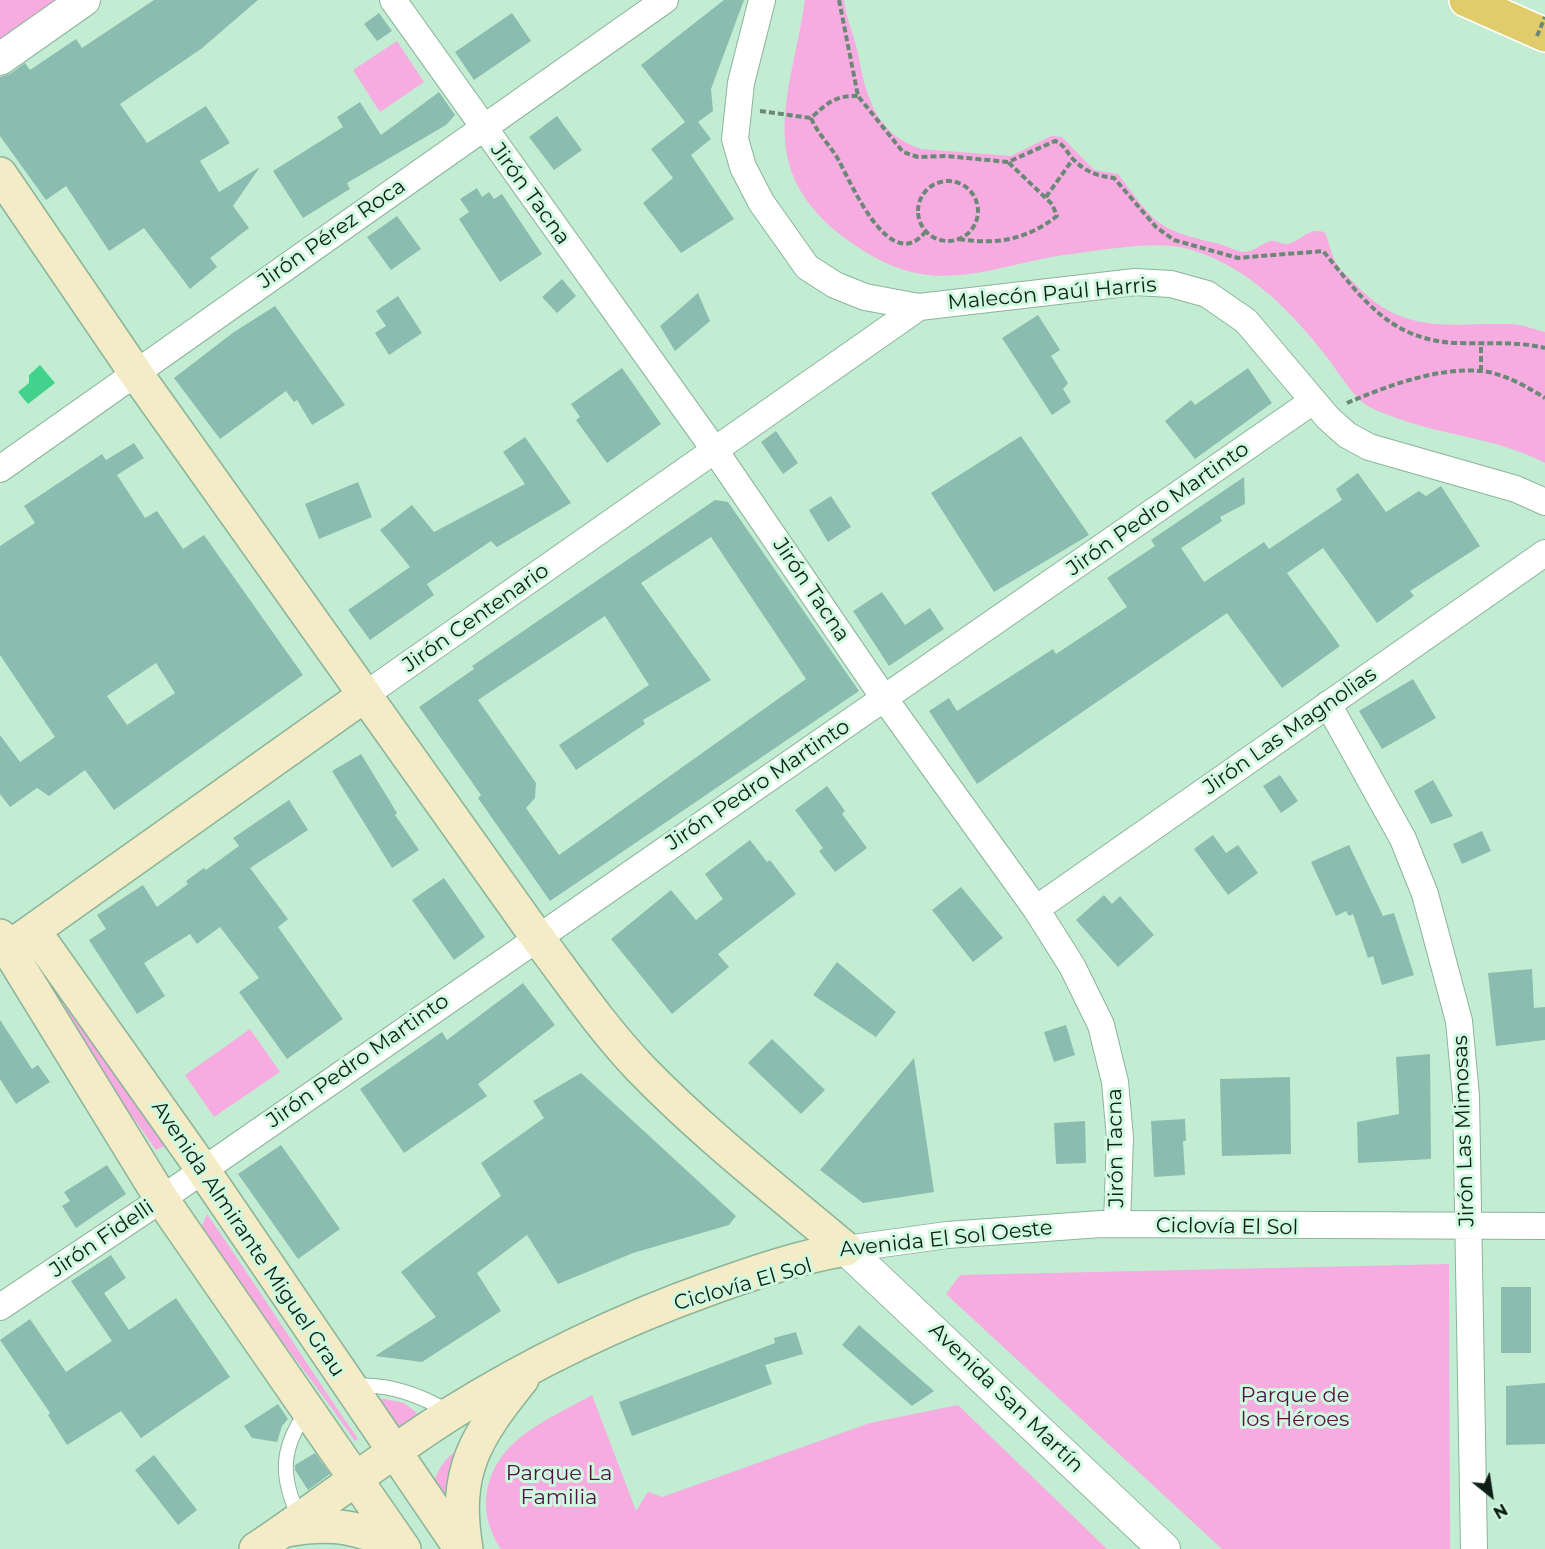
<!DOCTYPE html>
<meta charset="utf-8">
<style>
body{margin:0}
#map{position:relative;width:1545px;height:1549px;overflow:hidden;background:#c3edd2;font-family:Montserrat,sans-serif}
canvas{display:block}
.north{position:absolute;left:1461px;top:1465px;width:60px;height:60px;-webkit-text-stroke:4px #d0fadf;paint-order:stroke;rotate:150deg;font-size:16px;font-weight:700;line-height:24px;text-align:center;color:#0f1f16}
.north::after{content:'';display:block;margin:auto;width:21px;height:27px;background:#0f1f16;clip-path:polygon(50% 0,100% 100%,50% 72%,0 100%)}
</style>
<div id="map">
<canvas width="1545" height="1549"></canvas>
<div class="north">N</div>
</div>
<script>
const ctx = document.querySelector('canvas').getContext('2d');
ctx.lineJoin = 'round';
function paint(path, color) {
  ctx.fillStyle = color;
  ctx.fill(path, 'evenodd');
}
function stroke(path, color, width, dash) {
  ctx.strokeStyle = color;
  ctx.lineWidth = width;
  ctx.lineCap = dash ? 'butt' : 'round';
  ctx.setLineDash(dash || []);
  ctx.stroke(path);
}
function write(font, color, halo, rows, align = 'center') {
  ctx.font = font + ' Montserrat,sans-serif';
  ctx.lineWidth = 6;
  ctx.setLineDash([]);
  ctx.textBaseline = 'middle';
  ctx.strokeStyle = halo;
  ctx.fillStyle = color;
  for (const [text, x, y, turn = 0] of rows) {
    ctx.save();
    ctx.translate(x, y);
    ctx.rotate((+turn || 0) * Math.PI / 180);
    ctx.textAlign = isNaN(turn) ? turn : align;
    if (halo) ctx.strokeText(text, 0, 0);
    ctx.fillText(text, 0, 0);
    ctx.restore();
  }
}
paint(new Path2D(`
 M0 0H58L0 40Z
 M805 0H844C846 20 856 39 859 59 867 100 877 134 921 149L1011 156 1051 136 1062 137 1094 170 1118 174C1156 224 1155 229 1219 244 1227 246 1237 252 1245 252 1254 252 1262 243 1270 241 1276 240 1282 245 1288 244 1302 240 1311 225 1325 233 1329 241 1330 250 1334 259 1338 269 1350 278 1358 287 1405 335 1449 323 1509 324 1521 324 1533 329 1545 332V463C1500 439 1447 436 1399 419 1387 414 1371 410 1361 401 1348 389 1337 370 1326 356 1290 310 1249 268 1192 250 1166 242 1135 246 1108 249 1088 252 1067 254 1046 258 1006 266 963 281 921 274 894 270 868 255 846 239 751 168 791 96 805 0Z
 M397 41 424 82 380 112 353 70Z
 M68 1005 167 1145 156 1150 58 1012Z
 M250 1029 280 1072 214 1117 185 1075Z
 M207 1214C259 1289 307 1365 358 1439L355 1441C305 1369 251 1302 200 1231Z
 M1449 1264 1450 1549H1222L946 1294 960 1275Z
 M592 1395 636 1511 648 1492 662 1497 870 1423 958 1405 1107 1549H501C490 1533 483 1511 487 1492 496 1438 550 1419 592 1395Z
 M385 1399 404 1403 418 1414 388 1434 366 1400Z
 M474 1438 454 1528 432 1489C439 1461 451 1454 474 1438Z`), '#f6abe1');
paint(new Path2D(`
 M40 365 55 383 28 404 18 392 29 383V375Z`), '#43d28c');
paint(new Path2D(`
 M154 0H258L201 49 120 104 147 143 206 106 230 143 200 161 219 192 260 167 233 206 249 228 210 258 217 267 190 289 144 228 109 251 66 186 46 200 0 136V77L10 74 25 63 30 70 76 39 82 48Z
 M724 0H744L711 89 713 111 698 122 711 139 691 155 734 219 681 253 643 203 673 178 651 149 685 122 641 65Z
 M379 13 392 31 377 41 364 24Z
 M512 13 531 41 474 80 455 52Z
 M439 92 455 115 446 125 347 183 350 189 303 218 273 171 343 127 337 117 360 102 381 135Z
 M557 116 582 150 554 170 529 137Z
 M477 188 482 197 489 192 494 199 502 194 542 254 500 282 459 219 469 212 460 199Z
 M397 216 421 249 391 270 367 237Z
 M562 279 576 296 557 313 542 297Z
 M698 293 710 321 675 351 660 326Z
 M398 296 422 333 389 355 375 333 386 326 376 311Z
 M275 306 345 405 312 425 297 400 294 402 286 391 220 439 174 378 234 332Z
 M1038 315 1060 350 1051 356 1068 383 1063 389 1071 402 1052 415 1002 338Z
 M622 368 661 424 607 463 576 420 580 417 571 404Z
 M1248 368 1272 403 1195 459 1165 421 1191 400 1195 405Z
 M776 431 798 463 783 474 761 442Z
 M1021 436 1089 535 994 592 931 493Z
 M525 437 571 503 497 547 491 541 427 584 434 595 370 640 348 610 410 567 380 530 412 505 434 532 525 484 503 452Z
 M134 443 144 458 117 475 145 518 157 511 183 549 204 535 303 675 114 810 85 770 49 796 37 788 10 807 0 794V735L20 762 55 737 0 655V546L35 523 24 506 102 454 106 460ZM156 663 175 693 127 725 107 696Z
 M1358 473 1386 512 1419 491 1426 496 1441 486 1480 546 1410 591 1414 596 1377 623 1323 548 1287 573 1340 646 1282 688 1227 613 977 784 929 711 949 698 957 711 1053 649 1056 654 1127 607 1107 578 1155 546 1151 540 1244 477 1245 504 1220 517 1222 521 1181 548 1204 582 1264 542 1269 549 1342 500 1336 489Z
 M358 482 372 517 319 539 305 504Z
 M831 496 851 527 828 542 809 510Z
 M715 500 728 502 859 691 550 901 478 798 481 795 419 707 474 669 472 666ZM711 537 806 679 559 855 526 808 535 798 536 783 478 700 605 616 649 685 559 745 576 770 645 724 643 720 711 680 641 583Z
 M882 592 905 625 930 608 944 629 889 666 853 611Z
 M1413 679 1436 718 1382 749 1359 711Z
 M361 754 397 813 395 815 419 850 392 868 332 771Z
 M1280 775 1298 801 1281 813 1263 786Z
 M1433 780 1453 816 1431 824 1414 791Z
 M827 786 845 811 842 814 867 848 835 872 819 851 823 848 795 810Z
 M289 800 308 830 250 868 288 919 278 927 343 1019 287 1059 239 992 259 978 220 927 197 944 190 934 144 963 165 996 137 1014 89 940 106 929 97 915 143 885 157 907 188 884 186 881 204 868 206 870 239 846 233 838Z
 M1482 831 1491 851 1462 864 1453 844Z
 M1213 835 1226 853 1238 845 1258 873 1228 895 1194 849Z
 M750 840 767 862 770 860 796 894 718 954 729 967 672 1014 611 939 671 890 696 920 723 899 705 874Z
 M1349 845 1383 916 1394 913 1414 975 1382 985 1373 956 1368 958 1353 914 1349 916 1346 911 1336 916 1311 862Z
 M444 878 485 937 454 960 412 900Z
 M961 887 1003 938 973 962 932 910Z
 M1104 895 1112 904 1120 896 1154 935 1118 967 1076 920Z
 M837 962 896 1012 876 1037 813 995Z
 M1532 969 1534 1008 1545 1007V1040L1496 1046 1488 973Z
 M523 983 555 1025 478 1084 487 1096 404 1153 360 1089 442 1032 447 1040Z
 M0 1020 32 1069 38 1065 50 1082 16 1104 0 1079Z
 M1066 1025 1075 1055 1054 1062 1044 1032Z
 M772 1039 825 1090 801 1114 748 1063Z
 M1430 1054 1431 1159 1358 1163 1357 1122 1399 1114 1396 1057Z
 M914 1058 934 1192 863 1203 820 1170Z
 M581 1073 736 1216 729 1225 633 1253 558 1284 527 1235 477 1273 501 1311 422 1362 375 1356 436 1317 401 1272 501 1196 481 1163 544 1118 533 1101Z
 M1290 1077 1291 1154 1222 1156 1220 1079Z
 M1185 1119 1186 1141H1183L1185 1175 1154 1177 1151 1121Z
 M1085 1121 1086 1163 1056 1164 1054 1123Z
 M281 1145 340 1229 298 1259 238 1174Z
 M107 1165 126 1194 76 1228 62 1206 70 1201 64 1192Z
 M111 1255 126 1278 104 1293 129 1330 176 1298 230 1377 141 1438 121 1411 67 1445 48 1415 50 1413 0 1340 30 1319 66 1372 112 1341 71 1281Z
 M1501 1287H1531V1353H1501Z
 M859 1325 934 1391 912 1406 842 1345Z
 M796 1332 803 1354 765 1365 772 1384 632 1436 619 1402 775 1343 774 1338Z
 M1545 1383V1444L1506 1445V1386Z
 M278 1404 288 1419 282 1426 277 1442 252 1438 244 1426Z
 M315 1453 330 1474 308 1490 295 1470V1465Z
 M154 1455 197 1510 178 1525 135 1470Z`), '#8abdb0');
const service = new Path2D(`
 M354 1386C389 1383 420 1395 449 1412
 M300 1519C280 1477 280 1449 307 1411`);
const minor = new Path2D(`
 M393 0 716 452 884 698 1036 909 1072 966 1101 1025 1115 1082 1120 1138 1117 1223
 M762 0 741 83 735 139 743 167 761 202 807 267 835 285 865 297 919 307 1135 282 1171 284 1207 294 1246 321 1328 418 1347 435 1369 447 1516 489 1545 502
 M0 469 665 0
 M365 695 919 307
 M1328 704 1403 839 1425 894 1459 1021 1466 1096 1474 1549
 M1036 909 1545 553
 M846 1249 947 1235 1101 1224 1545 1226
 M0 1307 147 1209 1313 401`);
const tertiary = new Path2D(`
 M0 59 84 0
 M846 1249 1164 1549`);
const secondary = new Path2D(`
 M0 174 135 372 537 937C570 981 602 1028 641 1069 704 1134 777 1191 846 1249
 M34 931 203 1170 461 1549
 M0 936 161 1198 404 1549
 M17 942 365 695
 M286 1530C333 1522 360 1526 403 1549
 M256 1549C322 1505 384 1456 450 1414 533 1362 619 1321 711 1288 756 1272 799 1257 846 1249
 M466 1549C453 1471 475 1438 522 1379`);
const trunk = new Path2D(`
 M1466 0 1545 35`);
stroke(service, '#8bb49a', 16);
stroke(minor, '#8bb49a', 28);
stroke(tertiary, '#8bb49a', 34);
stroke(secondary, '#8bb49a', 36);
stroke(trunk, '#fff', 36);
stroke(new Path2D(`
 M839 0 858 96 903 152 918 157 946 156 1008 162 1055 141C1064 144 1066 151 1072 158 1084 171 1096 176 1114 178L1156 227 1174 240 1238 258 1323 251C1362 298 1390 341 1458 343 1488 344 1516 341 1545 348
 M760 111 811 118C827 103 836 95 858 96
 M811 118C819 136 831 146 839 161 852 185 891 277 926 231
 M918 211a30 30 0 1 1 60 0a30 30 0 1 1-60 0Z
 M1046 197 1073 159
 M959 239C997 245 1026 240 1057 216L1052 204 1008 162
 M1481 371V344
 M1347 403C1387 386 1437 367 1482 371 1505 374 1526 386 1545 398`), '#6b8876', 4, [6, 3]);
stroke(service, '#fff', 14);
stroke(minor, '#fff', 26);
stroke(tertiary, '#fff', 32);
stroke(secondary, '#f4ecc7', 33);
stroke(trunk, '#e0cc6a', 33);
stroke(new Path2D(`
 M1537 36 1545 17`), '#6b8876', 4, [6, 3]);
write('21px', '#0f1f16', '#d0fadf', [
 ["Jirón Tacna",530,194,54],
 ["Jirón Pérez Roca",332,234,-35],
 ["Malecón Paúl Harris",1052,294,-5],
 ["Jirón Pedro Martinto",1158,509,-35],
 ["Jirón Tacna",811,590,56],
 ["Jirón Centenario",476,618,-35],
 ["Jirón Las Magnolias",1290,731,-35],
 ["Jirón Pedro Martinto",758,785,-34],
 ["Jirón Pedro Martinto",358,1061,-35],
 ["Jirón Las Mimosas",1464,1131,-92],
 ["Jirón Tacna",1116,1148,-91],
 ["Ciclovía El Sol",1227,1227,1],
 ["Jirón Fidelli",102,1239,-34],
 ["Avenida Almirante Miguel Grau",248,1239,56],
 ["Avenida El Sol Oeste",946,1239,-6],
 ["Ciclovía El Sol",743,1285,-16],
 ["Avenida San Martín",1006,1398,44]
]);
write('21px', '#531246', '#d0fadf', [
 ["Parque de",1295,1396],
 ["los Héroes",1295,1420],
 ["Parque La",559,1474],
 ["Familia",559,1498]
]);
</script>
